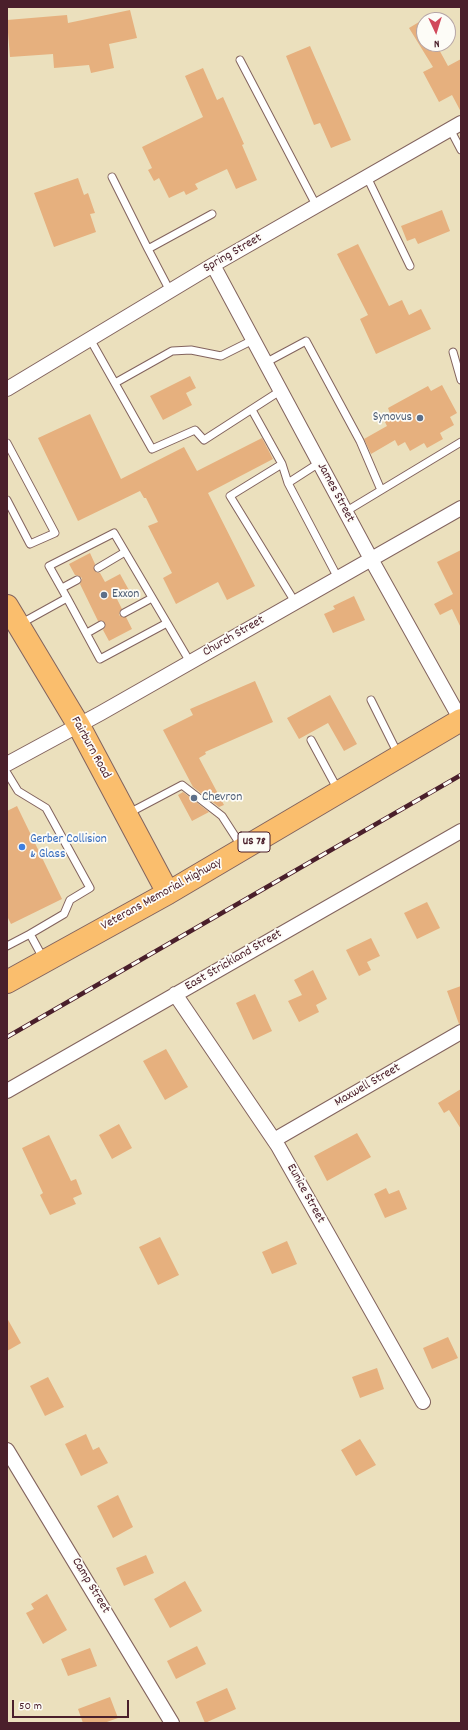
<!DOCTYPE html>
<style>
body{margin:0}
#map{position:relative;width:468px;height:1730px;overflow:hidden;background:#ebe0bd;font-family:Dekko,sans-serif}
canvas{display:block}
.frame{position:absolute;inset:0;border:8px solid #4a1f2b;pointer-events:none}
.north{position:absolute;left:416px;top:12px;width:40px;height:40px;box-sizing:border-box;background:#fdfcf7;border:1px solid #b5a4a5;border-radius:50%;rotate:176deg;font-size:11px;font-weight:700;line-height:16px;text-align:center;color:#4a1f2b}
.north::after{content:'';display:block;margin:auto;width:14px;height:18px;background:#d1495b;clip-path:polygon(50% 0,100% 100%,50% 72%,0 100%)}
.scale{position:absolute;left:12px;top:1700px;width:117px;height:18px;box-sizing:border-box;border:2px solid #4a1f2b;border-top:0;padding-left:5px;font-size:12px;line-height:14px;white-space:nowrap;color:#4a1f2b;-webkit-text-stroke:3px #fdfcf7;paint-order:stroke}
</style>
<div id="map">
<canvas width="468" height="1730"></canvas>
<div class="frame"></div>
<div class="north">N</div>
<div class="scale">50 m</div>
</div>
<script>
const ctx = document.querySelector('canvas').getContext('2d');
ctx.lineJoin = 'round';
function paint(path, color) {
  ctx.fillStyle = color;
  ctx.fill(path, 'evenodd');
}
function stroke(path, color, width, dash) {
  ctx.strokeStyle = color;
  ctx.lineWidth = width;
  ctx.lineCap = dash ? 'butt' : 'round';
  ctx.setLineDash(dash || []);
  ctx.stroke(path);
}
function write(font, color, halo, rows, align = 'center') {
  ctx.font = font + ' Dekko,sans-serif';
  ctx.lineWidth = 3.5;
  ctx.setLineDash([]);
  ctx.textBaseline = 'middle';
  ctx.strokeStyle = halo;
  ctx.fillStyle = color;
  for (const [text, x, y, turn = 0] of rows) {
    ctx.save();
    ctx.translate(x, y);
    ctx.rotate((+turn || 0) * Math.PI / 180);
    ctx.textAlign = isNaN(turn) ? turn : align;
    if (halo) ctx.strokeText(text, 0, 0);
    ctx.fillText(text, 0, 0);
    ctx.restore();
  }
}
paint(new Path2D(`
 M130 10 137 38 109 44 114 68 91 73 89 65 54 68 53 54 10 57 7 20 67 15 68 23Z
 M424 19V44H436L448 66 461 59V112L452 95 439 102 423 72 433 67 409 28Z
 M310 46 351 140 331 148 320 123 314 125 286 56Z
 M203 68 217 100 223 97 244 144 242 145 257 180 236 189 227 169 195 184 198 189 186 195 184 191 169 198 159 178 154 181 148 170 152 168 142 147 203 117 185 76Z
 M78 178 84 195 88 193 95 213 90 214 96 232 54 247 34 193Z
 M442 210 450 231 418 244 415 238 407 241 401 226Z
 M358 244 389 306 402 300 409 315 421 309 431 329 376 354 360 319 368 315 337 254Z
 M190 376 196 388 186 393 192 405 163 420 150 396Z
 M442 385 457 413 450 417 454 425 440 433 443 439 427 448 424 443 410 451 405 442 398 446 395 440 371 454 364 439 387 426 384 420 391 416 388 408 428 386 431 391Z
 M90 414 121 479 184 447 197 471 262 438 273 459 208 493 255 586 227 600 218 582 176 604 163 578 172 573 148 526 158 522 146 498H144L140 491 78 521 38 438Z
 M461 550V628L452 609 440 615 434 604 453 594 437 562Z
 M90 553 95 564 94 570 96 572 100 573 105 582 120 574 130 592 117 599 122 609 120 611 119 615 122 617H126L132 629 109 641 103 630 105 627V623L103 621H98L80 584 82 578 79 576 75 575 69 564Z
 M354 596 365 620 333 633 324 614 335 609 333 606Z
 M255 681 273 722 205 752 206 754 199 758 224 805 219 807 193 787 163 730 193 715 190 709Z
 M330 695 357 744 344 751 328 723 299 739 287 718Z
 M183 792 209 812 192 821 178 795Z
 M17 806 62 899 11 924 7 916V811Z
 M427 902 440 928 417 939 404 913Z
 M371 938 380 956 367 962 371 970 359 976 346 950Z
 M313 970 327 999 316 1005 319 1012 299 1022 288 1001 302 995 294 980Z
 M461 986V1024H459L447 991Z
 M255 994 272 1031 253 1040 236 1003Z
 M166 1049 188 1087 165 1100 143 1061Z
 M461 1089V1129L449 1110 444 1113 438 1103Z
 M119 1124 132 1148 112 1159 99 1135Z
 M357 1133 371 1157 327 1181 314 1156Z
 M49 1135 71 1181 76 1179 82 1194 73 1198 76 1204 50 1215 40 1195 43 1193 22 1148Z
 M386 1188 389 1194 399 1190 407 1209 385 1218 374 1194Z
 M160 1237 179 1275 158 1285 139 1247Z
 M287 1241 297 1264 272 1274 262 1252Z
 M7 1318 21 1343 7 1351Z
 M448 1337 458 1358 432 1369 423 1348Z
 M377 1368 384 1389 360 1398 352 1377Z
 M48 1377 64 1407 45 1416 30 1386Z
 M86 1434 93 1450 99 1447 108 1463 81 1476 65 1444Z
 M360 1439 376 1465 356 1476 341 1450Z
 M118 1495 133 1527 113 1538 97 1506Z
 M146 1555 154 1573 124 1586 116 1568Z
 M185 1581 202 1611 170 1628 154 1599Z
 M47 1594 67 1630 43 1644 26 1613 34 1609 31 1604Z
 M197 1646 206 1664 176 1679 167 1661Z
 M90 1648 97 1666 68 1676 61 1659Z
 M227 1688 236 1709 205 1723 196 1702Z
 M110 1697 118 1718 104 1723H83L78 1709Z`), '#e6b07e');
const service = new Path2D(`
 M240 60 316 205
 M450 129 461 150
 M112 177 148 249
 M367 177 410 266
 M170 291 148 249 212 214
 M90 339 152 449 195 430 204 440 280 391
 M453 352 461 380
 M265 363 306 341 360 441 381 490
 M115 383 172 351 191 350 221 356 253 340
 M252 410 282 464
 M7 443 55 533 30 544 7 500
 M288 483 338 578
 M345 512 461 442
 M98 568 125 552
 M62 588 77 580
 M67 598 100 659 167 623
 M295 602 230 496 282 464 288 483 319 463
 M124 613 152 598
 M20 624 67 598 49 566 114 533 190 662
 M87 633 101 625
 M371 700 398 754
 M311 740 338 790
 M7 773 18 791 46 808 90 888 70 900 64 914 30 934
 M129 813 182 785 222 816 242 847
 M7 946 30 934 43 958`);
const minor = new Path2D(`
 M213 265 371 559 461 720
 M7 389 213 265 461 123
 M7 764 101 713 461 508
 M175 994 278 1146 423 1402
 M7 1091 461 831
 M274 1140 461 1032
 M7 1450 172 1723`);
const primary = new Path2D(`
 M7 606 79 726 168 893
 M7 982 168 893 461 720`);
stroke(service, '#82635e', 9);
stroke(minor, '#82635e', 16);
stroke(primary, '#82635e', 24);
stroke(service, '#fff', 7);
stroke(minor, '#fff', 14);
stroke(primary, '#fabe6d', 22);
const rail = new Path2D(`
 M7 1037 461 775`);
stroke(rail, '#4a1f2b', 4.5);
stroke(rail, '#fdfcf7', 3, [9]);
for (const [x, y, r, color] of [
 [420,418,4,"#5c6f8a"],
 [104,595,4,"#5c6f8a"],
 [194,798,4,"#5c6f8a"],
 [22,847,4,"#3f7fe0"]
]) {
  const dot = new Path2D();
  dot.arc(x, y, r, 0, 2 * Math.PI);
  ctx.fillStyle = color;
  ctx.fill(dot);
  stroke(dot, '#fdfcf7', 1.5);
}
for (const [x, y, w] of [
 [254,842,32]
]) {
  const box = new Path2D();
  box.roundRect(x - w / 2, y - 10, w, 20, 3);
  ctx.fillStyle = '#fdfcf7';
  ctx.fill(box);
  stroke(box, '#4a1f2b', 1);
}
write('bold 12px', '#4a1f2b', null, [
 ["US 78",254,842]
]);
write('13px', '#4a1f2b', '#fdfcf7', [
 ["Spring Street",233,254,-30],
 ["James Street",335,493,62],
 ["Church Street",234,637,-30],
 ["Fairburn Road",90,748,61],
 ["Veterans Memorial Highway",162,895,-29],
 ["East Strickland Street",234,961,-30],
 ["Maxwell Street",368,1086,-30],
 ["Eunice Street",305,1194,61],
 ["Camp Street",90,1586,59]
]);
write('13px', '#4e5e75', '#fdfcf7', [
 ["Synovus",412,418,"right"],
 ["Exxon",112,595],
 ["Chevron",202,798]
], 'left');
write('13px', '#366cbe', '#fdfcf7', [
 ["Gerber Collision",30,840],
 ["& Glass",30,855]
], 'left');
</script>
